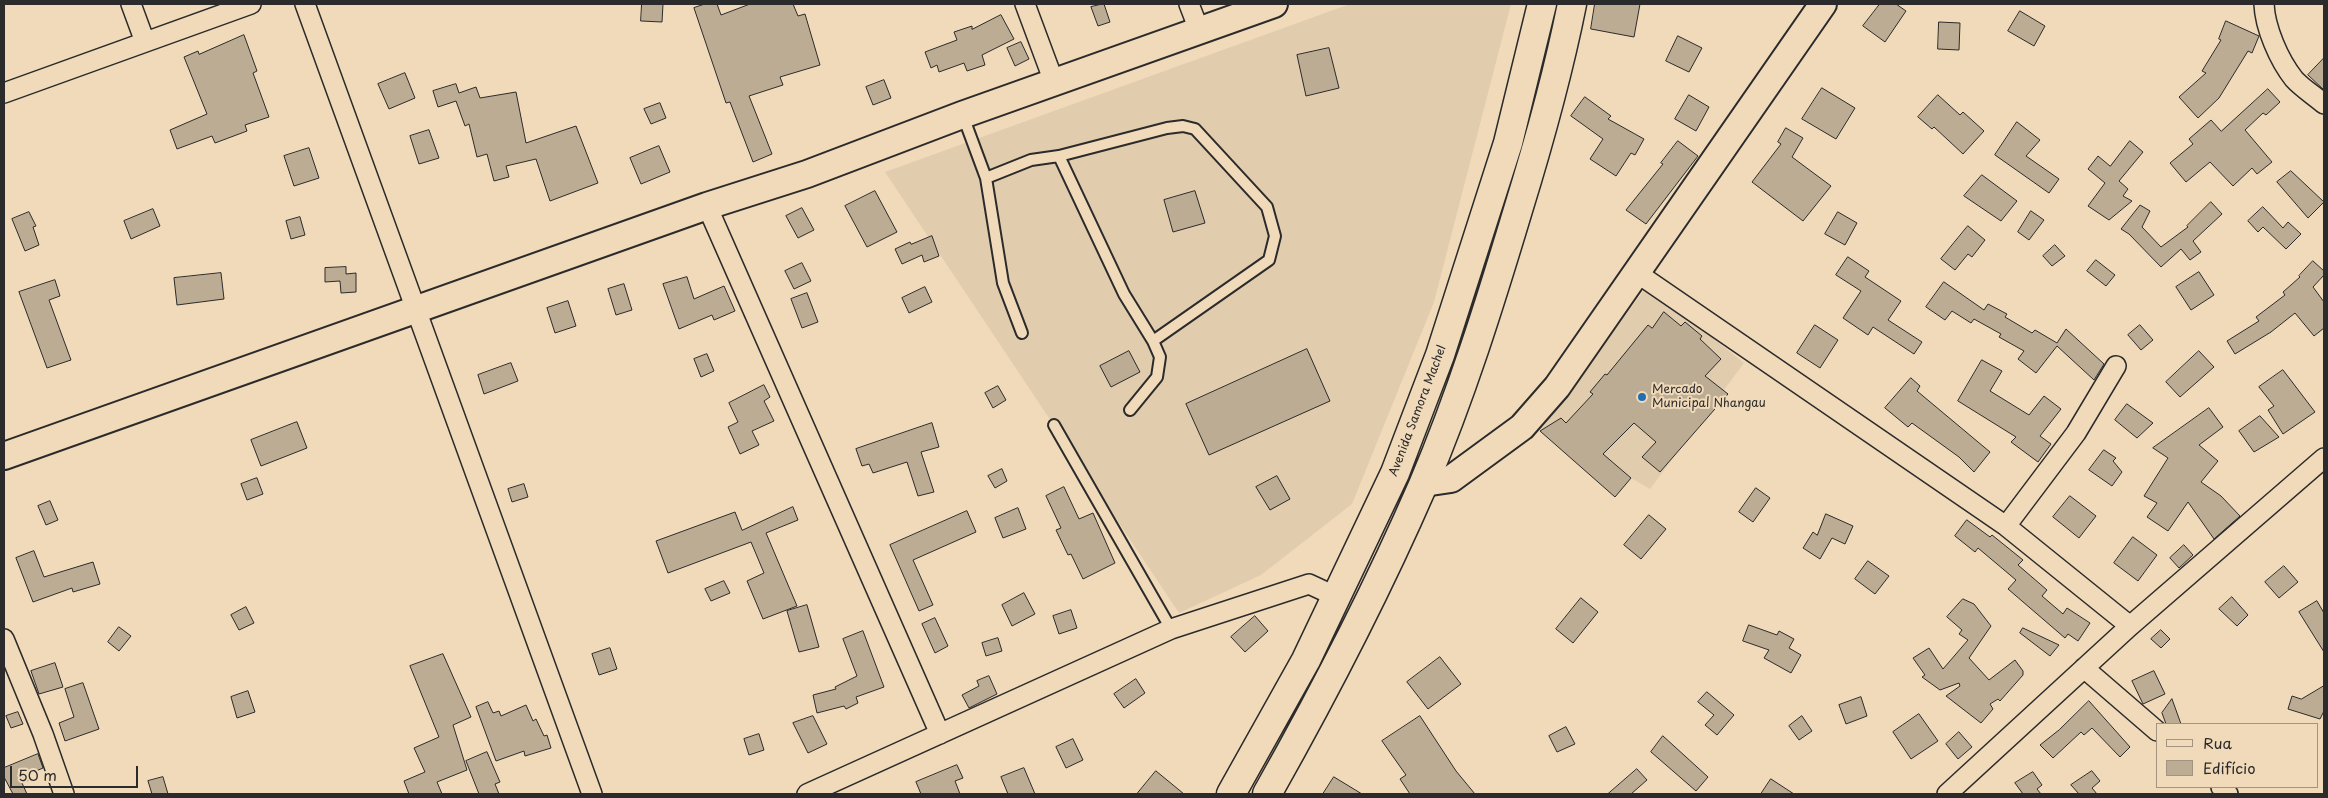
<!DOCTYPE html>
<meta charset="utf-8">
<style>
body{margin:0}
#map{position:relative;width:2328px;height:798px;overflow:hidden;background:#f1dab9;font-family:"Playpen Sans",sans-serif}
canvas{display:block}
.frame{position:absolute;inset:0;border:5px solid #2b2b2b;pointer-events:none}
.legend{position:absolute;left:2156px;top:723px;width:162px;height:65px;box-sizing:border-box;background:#f1dab9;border:1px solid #a29480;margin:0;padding:6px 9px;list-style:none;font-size:15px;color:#2b2b2b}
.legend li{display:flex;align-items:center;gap:10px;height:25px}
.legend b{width:25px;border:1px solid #a29480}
.scale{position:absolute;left:10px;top:766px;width:128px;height:22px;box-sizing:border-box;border:2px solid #2b2b2b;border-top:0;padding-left:6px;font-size:15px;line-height:18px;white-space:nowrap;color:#2b2b2b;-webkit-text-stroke:4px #f1dab9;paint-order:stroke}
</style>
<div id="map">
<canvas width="2328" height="798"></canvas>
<div class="frame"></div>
<ul class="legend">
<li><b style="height:6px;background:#f1dab9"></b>Rua</li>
<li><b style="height:14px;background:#bdac94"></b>Edifício</li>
</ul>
<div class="scale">50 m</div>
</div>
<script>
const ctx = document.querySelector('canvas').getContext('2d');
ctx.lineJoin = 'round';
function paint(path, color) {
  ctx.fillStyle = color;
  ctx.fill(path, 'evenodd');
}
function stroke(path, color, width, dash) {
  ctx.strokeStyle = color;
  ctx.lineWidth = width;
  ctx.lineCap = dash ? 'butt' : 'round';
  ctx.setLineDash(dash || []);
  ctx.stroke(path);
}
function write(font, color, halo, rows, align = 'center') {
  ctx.font = font + ' "Playpen Sans",sans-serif';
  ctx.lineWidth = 4;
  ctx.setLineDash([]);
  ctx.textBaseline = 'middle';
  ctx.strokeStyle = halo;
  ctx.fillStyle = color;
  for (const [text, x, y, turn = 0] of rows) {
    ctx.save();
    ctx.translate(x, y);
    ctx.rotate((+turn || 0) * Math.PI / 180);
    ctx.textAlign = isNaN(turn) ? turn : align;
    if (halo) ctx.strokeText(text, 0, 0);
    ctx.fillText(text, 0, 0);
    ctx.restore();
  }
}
paint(new Path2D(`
 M1350 4H1511L1434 302 1352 504 1261 575 1179 613 885 172Z
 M1647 286 1744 363 1650 489 1631 478 1615 497 1540 431Z`), '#e1ccae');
const building = new Path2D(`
 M642 4H663L662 22 641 21Z
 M705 4H717L721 15 750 4H793L798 16 805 14 820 65 780 77 783 85 749 96 772 154 753 162 730 102 726 103 694 8Z
 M1104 4 1110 22 1098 26 1091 7Z
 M1595 4H1640L1634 37 1591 29Z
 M1880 4H1896L1906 11 1885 42 1863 26Z
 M2020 11 2045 26 2034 46 2008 31Z
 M1001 15 1014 39 982 55 985 65 967 71 964 63 939 72 937 65 931 68 925 52 957 40 954 32 972 26V29Z
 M2226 21 2259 36 2252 53 2248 51 2219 98 2198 118 2179 97 2206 73 2202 71 2221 40 2219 39Z
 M1939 22 1960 23 1959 50 1938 49Z
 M244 35 257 71 253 73 269 117 245 125 247 131 215 143 212 136 177 149 170 130 207 114 184 57 198 51 199 54Z
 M1678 36 1702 48 1689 72 1666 61Z
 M1021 42 1029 59 1015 66 1007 48Z
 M1329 48 1339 88 1306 96 1297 55Z
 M2324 58V90L2308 75Z
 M405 73 415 98 389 109 378 84Z
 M884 80 891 98 873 105 866 87Z
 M456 84 459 93 476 87 480 98 516 92 526 143 576 126 598 183 550 201 536 159 506 166 509 177 494 181 487 154 477 157 469 124 465 126 456 101 438 107 433 91Z
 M1822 88 1855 108 1836 139 1802 119Z
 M2268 89 2280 102 2266 115 2263 113 2245 130 2272 162 2257 174 2252 168 2233 186 2210 162 2186 182 2170 163 2193 144 2189 139 2211 120 2221 131Z
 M1689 95 1709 107 1696 131 1675 119Z
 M1938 95 1960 115 1963 112 1984 131 1963 154 1934 127 1932 129 1918 117Z
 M1585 97 1611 116 1608 119 1644 139 1635 155 1631 153 1616 176 1590 159 1603 139 1571 116Z
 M660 103 666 118 651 124 644 109Z
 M2017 122 2040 140 2026 156 2059 179 2049 193 1995 155Z
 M1786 128 1803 138 1792 157 1831 186 1803 221 1752 182 1781 144 1778 142Z
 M429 130 439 158 419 164 410 136Z
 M1678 141 1698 156 1646 224 1626 210 1663 164 1661 163Z
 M2130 141 2143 152 2119 181 2128 189 2123 196 2132 201 2109 220 2088 206 2105 183 2088 169 2098 156 2110 166Z
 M659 146 670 172 641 184 630 158Z
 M309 148 319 178 294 186 284 156Z
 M2291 171 2324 202 2308 218 2277 182Z
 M1982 175 2017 201 2001 221 1964 196Z
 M875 191 897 232 867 247 845 206Z
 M1195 191 1205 223 1173 232 1164 200Z
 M2211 202 2222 214 2193 241 2201 252 2190 260 2181 249 2161 267 2129 234 2121 229 2140 205 2150 211 2142 227 2161 247 2188 227 2187 226Z
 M2263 207 2283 228 2288 222 2301 234 2286 249 2263 227 2258 232 2248 221Z
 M802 208 814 230 798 238 786 216Z
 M153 209 160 226 131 239 124 221Z
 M2031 211 2044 220 2029 240 2018 232Z
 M29 212 36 226 33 227 39 245 25 251 12 219Z
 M1838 212 1857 223 1845 245 1825 234Z
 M300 217 305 235 291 239 286 221Z
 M1968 226 1985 240 1972 257 1968 254 1955 270 1941 259Z
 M932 236 939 256 924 262 922 255 902 264 895 249 910 242 911 244Z
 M2055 245 2065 256 2052 266 2043 256Z
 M1848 257 1869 271 1865 277 1901 301 1888 320 1922 342 1914 354 1873 327 1868 335 1843 318 1861 291 1836 275Z
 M2096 260 2115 275 2106 286 2087 271Z
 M2313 261 2324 271V275L2313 287 2324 302V328L2314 336 2295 313 2271 332 2235 354 2227 341 2259 321 2256 317 2285 295 2283 292 2300 277 2299 276Z
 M802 263 811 281 794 289 785 271Z
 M346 267V274L356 273V292L341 293 340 281 325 282V268Z
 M2199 272 2214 295 2191 310 2176 287Z
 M221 273 224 299 177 305 174 278Z
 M687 277 694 299 724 286 735 311 714 320 712 315 679 329 663 284Z
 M55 280 60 296 49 300 71 360 47 368 19 292Z
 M1944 282 1984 310 1988 304 2007 314 2005 317 2032 333 2035 330 2057 343 2066 329 2104 364 2094 380 2057 346 2036 373 2018 359 2024 351 1999 337 2001 334 1974 319 1971 323 1952 311 1945 320 1926 307Z
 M624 284 632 310 616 315 608 289Z
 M925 287 932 302 909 313 902 298Z
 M807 293 818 322 802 328 791 299Z
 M568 301 576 326 555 333 547 308Z
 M1664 312 1681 326 1685 322 1702 336 1700 339 1721 359 1705 376 1728 394 1660 472 1642 457 1656 442 1634 423 1603 454 1631 478 1615 497 1540 431 1561 418 1566 423 1593 394 1590 392 1605 374 1607 375 1648 325 1652 328Z
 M1815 325 1838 340 1820 368 1797 353Z
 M2140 325 2153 340 2141 350 2128 335Z
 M1307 349 1330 401 1209 455 1186 404Z
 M1129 351 1140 372 1111 387 1100 366Z
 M2199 351 2214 367 2180 397 2166 382Z
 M707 354 714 371 701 377 694 359Z
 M1982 360 2002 371 1990 391 2029 415 2044 396 2061 409 2040 436 2051 444 2038 462 2011 442 2016 437 1958 401Z
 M511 363 518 381 484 394 478 375Z
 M2283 370 2315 412 2283 434 2268 410 2274 406 2259 387Z
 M1911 378 1920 386 1917 391 1990 452 1974 472 1959 457 1912 423 1908 427 1885 408Z
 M764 385 770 397 764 401 774 421 752 431 759 445 740 454 728 427 738 422 729 403Z
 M998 386 1006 400 993 408 985 393Z
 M2127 404 2153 423 2137 438 2115 420Z
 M2209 408 2223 427 2199 445 2218 461 2201 482 2221 496 2240 516 2214 539 2188 502 2168 531 2147 517 2157 503 2144 496 2168 458 2153 448Z
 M2260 416 2279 437 2254 452 2239 431Z
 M297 422 307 448 261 466 251 440Z
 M932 423 939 447 921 452 934 492 918 496 907 462 873 473 869 464 862 466 856 449Z
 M2104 450 2116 458 2113 461 2122 472 2112 486 2089 470Z
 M1002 469 1007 481 995 488 988 476Z
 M1277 476 1290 499 1270 510 1256 487Z
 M257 478 263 494 247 500 241 484Z
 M524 484 528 497 512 502 508 489Z
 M1064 487 1079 519 1093 513 1115 563 1083 579 1071 554 1068 555 1056 530 1061 528 1046 496Z
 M1756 488 1770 498 1753 522 1739 512Z
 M2070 496 2096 516 2079 538 2053 517Z
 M50 501 58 520 46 525 38 506Z
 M793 507 798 520 766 533 797 606 763 619 747 581 764 573 751 542 668 573 656 541 735 512 742 530Z
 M1018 508 1026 529 1003 538 995 518Z
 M967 511 976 532 913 560 933 605 919 611 890 545Z
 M1826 514 1853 526 1845 544 1832 538 1820 559 1803 548 1813 532 1817 535Z
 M1649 515 1666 529 1641 559 1624 545Z
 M1967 520 1990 537 1992 535 2023 560 2018 565 2047 590 2042 596 2063 614 2067 608 2090 623 2078 641 2068 634 2065 638 2008 589 2016 580 1978 548 1975 552 1955 536Z
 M2133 537 2157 555 2138 581 2114 563Z
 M2184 545 2193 555 2179 568 2170 558Z
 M34 551 44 577 93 562 100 584 73 592 72 588 33 602 16 558Z
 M1868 561 1889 576 1875 594 1855 579Z
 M2284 566 2298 582 2279 598 2265 582Z
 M724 581 730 593 711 601 705 589Z
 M1024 593 1035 614 1012 626 1002 605Z
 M2232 597 2248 615 2237 626 2219 609Z
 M1581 598 1598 612 1573 643 1556 629Z
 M1963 599 1974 604 1991 626 1969 658 1989 680 2015 660 2023 671V675L2000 701 1998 699 1990 704 1993 709 1981 723 1946 696 1960 686 1959 683 1940 690 1922 677 1925 675 1913 658 1929 648 1943 669 1968 640 1959 634 1962 630 1947 617Z
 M2317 601 2324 613V652L2299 612Z
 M807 605 819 647 799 652 787 611Z
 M246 607 254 623 239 630 231 615Z
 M1071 610 1077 628 1059 634 1053 616Z
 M1255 616 1268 631 1245 652 1231 637Z
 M935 618 948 646 935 653 922 624Z
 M1749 625 1777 635 1779 631 1794 639 1789 648 1801 655 1791 673 1764 658 1769 650 1743 641Z
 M119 627 131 636 119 651 108 642Z
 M2023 628 2059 645 2050 656 2020 633Z
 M2161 630 2170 639 2161 648 2151 639Z
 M863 631 884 687 856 697 858 703 846 709 844 706 817 713 813 695 836 689 835 687 857 676 843 639Z
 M998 638 1002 651 986 656 982 643Z
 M610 648 617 669 599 675 592 654Z
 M443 654 471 717 453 725 467 770 437 782 442 794H409L404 781 425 772 414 748 439 737 410 666Z
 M1440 657 1461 684 1428 709 1407 682Z
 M55 663 63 687 39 694 31 671Z
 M2154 671 2165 694 2143 704 2132 681Z
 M989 676 997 694 969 708 962 695 979 686 977 681Z
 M1136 679 1145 693 1124 708 1114 694Z
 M83 683 99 729 65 741 59 723 74 717 65 689Z
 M2324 686V711L2320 719 2288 709 2292 696 2301 699Z
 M248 691 255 712 237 718 231 697Z
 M1707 692 1734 715 1717 735 1705 725 1714 715 1698 702Z
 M1861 697 1867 716 1846 724 1839 705Z
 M2172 699 2181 724H2166L2162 713Z
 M2089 701 2130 747 2120 757 2092 728 2084 735 2081 732 2053 758 2040 745 2059 730Z
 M488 702 493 713 499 711 501 716 526 705 533 721 536 719 544 736 547 735 551 748 525 756 524 751 496 761 476 707Z
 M18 712 23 724 11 728 6 716Z
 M1919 714 1938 741 1911 759 1893 732Z
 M813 716 827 744 808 753 793 723Z
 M1420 716 1456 771 1475 794H1410L1400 779 1406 775 1382 741Z
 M1802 716 1812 731 1799 740 1789 726Z
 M1566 727 1575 744 1557 752 1549 736Z
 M1959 732 1972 747 1958 759 1946 744Z
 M759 734 764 750 749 755 744 739Z
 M1663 736 1708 777 1696 791 1651 752Z
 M1073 739 1083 760 1066 768 1056 747Z
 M487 752 500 782 495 784 499 794H479L466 761Z
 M38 754 43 768 27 775 29 780 22 783 27 794H13L4 777V768Z
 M957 765 963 778 955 781 960 794H921L916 782Z
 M1024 768 1035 794H1008L1001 777Z
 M1637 769 1647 780 1631 794H1608Z
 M1156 771 1184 794H1137Z
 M2092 771 2100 781 2092 788 2097 794H2079L2071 785Z
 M2033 772 2042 785 2037 789 2041 794H2023L2015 783Z
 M163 777 168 794H152L148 781Z
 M1334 777 1362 794H1323Z
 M1771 779 1794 794H1761Z`);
paint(building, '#bdac94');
stroke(building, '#2b2b2b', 1);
const lane = new Path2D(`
 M963 116 986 178 1003 283 1022 333
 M1059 156 1124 294 1153 341 1160 357 1157 377 1130 410
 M986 178 1031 160 1059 156 1167 128 1183 126 1195 129 1267 207 1275 236 1269 260 1153 341
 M1054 425 1171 629`);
const street = new Path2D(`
 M131 4 145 42
 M305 4 592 794
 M1025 4 1054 82
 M1189 4 1199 30
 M2264 4C2265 28 2279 60 2294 79 2302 88 2315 96 2324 104
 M4 93 251 4
 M707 206 940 734
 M1637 273 2006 526 2130 626
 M2006 526 2076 433 2116 366
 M4 639 43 734 64 794
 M2084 668 2157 731
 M2221 787 2228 794
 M807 794 1171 629 1309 584 1337 597
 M1947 794 2130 626 2324 458`);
const secondary = new Path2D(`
 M4 456 707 206 807 174 962 115 1274 4
 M1424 483 1451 479 1522 427 1557 387 1823 4`);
const highway = new Path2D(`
 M1231 794 1306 660 1395 473 1440 355 1508 143 1542 4
 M1267 794C1324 693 1377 591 1423 485 1461 396 1490 303 1518 210 1539 142 1558 74 1572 4`);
stroke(lane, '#2b2b2b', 14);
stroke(street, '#2b2b2b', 22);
stroke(secondary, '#2b2b2b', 30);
stroke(highway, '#2b2b2b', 31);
stroke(lane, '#f1dab9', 10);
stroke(street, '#f1dab9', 19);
stroke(secondary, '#f1dab9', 26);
stroke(highway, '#f1dab9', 28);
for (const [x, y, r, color] of [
 [1642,397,5,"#1f6fb2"]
]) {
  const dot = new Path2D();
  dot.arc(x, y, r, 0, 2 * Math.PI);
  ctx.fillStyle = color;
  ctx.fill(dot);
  stroke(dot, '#f1dab9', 2);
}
write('12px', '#2b2b2b', '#f1dab9', [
 ["Mercado",1652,390],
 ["Municipal Nhangau",1652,404]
], 'left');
write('12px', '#2b2b2b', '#f1dab9', [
 ["Avenida Samora Machel",1418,411,-69]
]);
</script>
